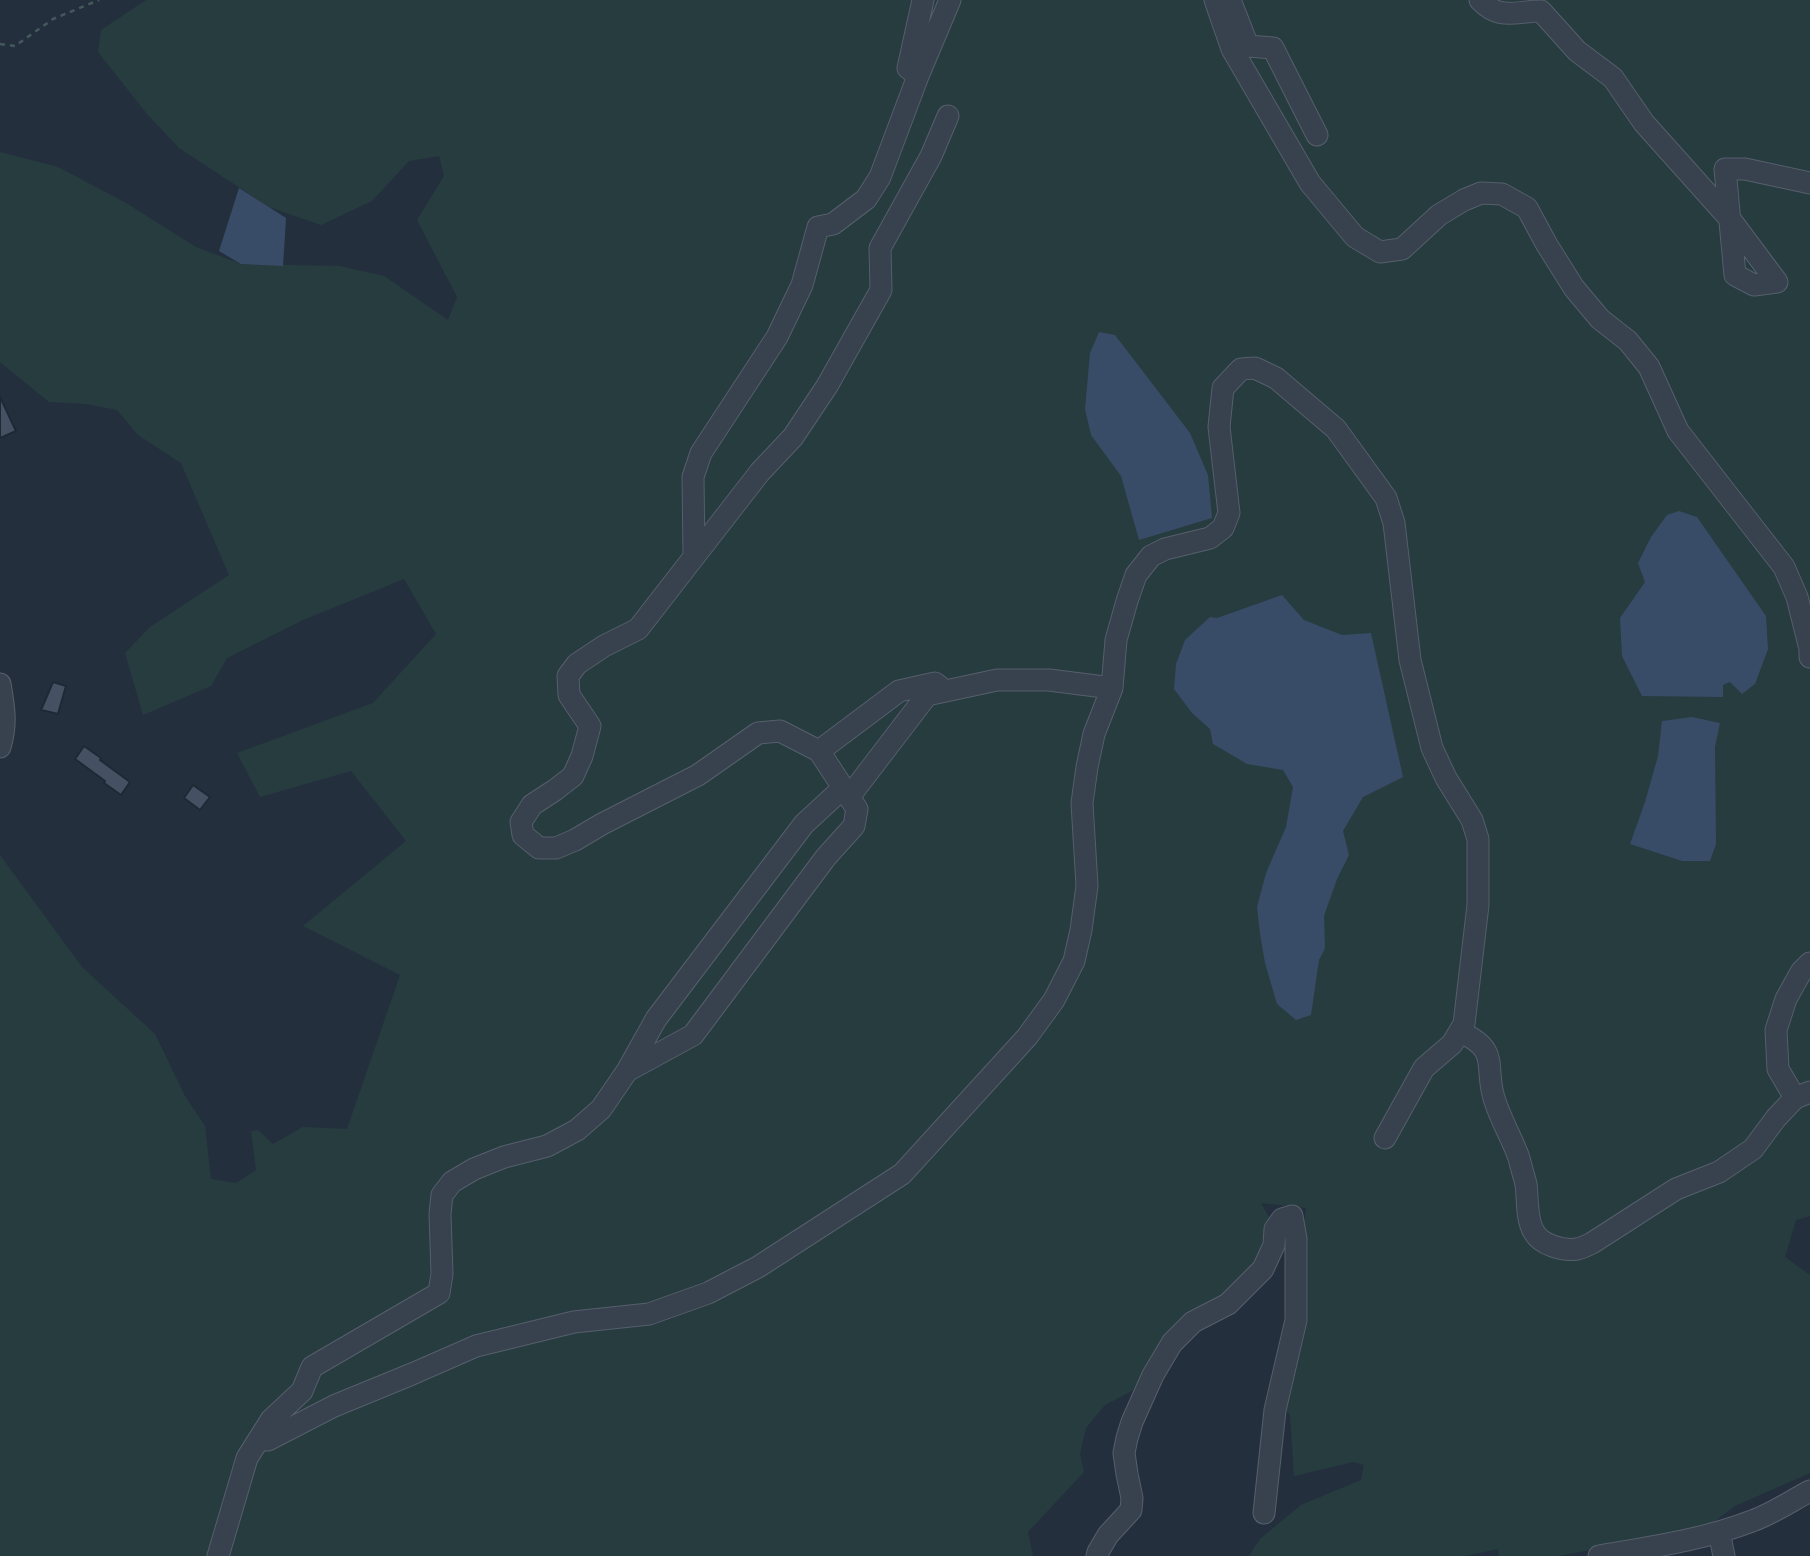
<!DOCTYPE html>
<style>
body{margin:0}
canvas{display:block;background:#242f3e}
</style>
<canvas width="1810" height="1556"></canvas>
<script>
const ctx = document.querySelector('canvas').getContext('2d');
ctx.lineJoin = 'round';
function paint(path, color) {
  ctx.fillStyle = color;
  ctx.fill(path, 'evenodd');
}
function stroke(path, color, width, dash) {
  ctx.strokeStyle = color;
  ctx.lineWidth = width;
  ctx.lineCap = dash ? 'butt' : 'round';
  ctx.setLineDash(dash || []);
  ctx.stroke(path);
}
paint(new Path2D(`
 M146 0H1810V1216L1796 1220 1785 1257 1810 1275V1473L1735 1506 1707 1527 1559 1556H1499L1498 1549 1465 1556H1249L1260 1539 1301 1505 1361 1480 1364 1465 1353 1462 1294 1476 1290 1415 1282 1407 1306 1208 1261 1203 1273 1224 1271 1245 1145 1384 1105 1405 1086 1428 1080 1454 1084 1472 1028 1532 1033 1556H0V855L82 967 155 1034 185 1096 205 1126 211 1179 236 1183 256 1170 251 1131 258 1130 273 1144 303 1127 347 1129 400 975 303 926 406 841 351 771 260 797 237 753 373 703 436 634 404 579 303 620 227 658 211 686 143 715 125 653 150 627 229 575 181 463 138 435 117 410 86 404 49 402 0 362V152L58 167 126 203 196 247 241 264 340 266 384 276 448 320 457 297 417 220 444 176 439 156 409 161 372 201 321 225 269 207 179 148 147 114 98 52 101 30Z`), '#263c3f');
paint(new Path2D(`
 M239 188 286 218 283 266 241 264 219 251Z
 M1099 332 1115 335 1190 433 1208 475 1212 518 1139 540 1121 476 1091 435 1085 409 1090 353Z
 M1679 511 1697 517 1766 616 1768 649 1755 684 1742 694 1730 682 1723 685V697L1642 696 1622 656 1620 618 1645 582 1638 563 1651 537 1667 515Z
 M1282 595 1304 620 1342 635 1371 633 1403 777 1363 797 1343 831 1349 855 1337 879 1324 916 1325 948 1319 960 1311 1015 1296 1020 1277 1004 1265 963 1260 934 1257 907 1266 873 1286 827 1293 787 1283 770 1247 764 1213 744 1210 729 1192 713 1174 689 1176 664 1185 640 1210 617 1217 618Z
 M1692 717 1720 723 1715 747 1716 844 1710 861H1682L1630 844 1645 802 1658 756 1662 721Z`), '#394c67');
const building = new Path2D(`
 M0 397 16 431 0 438Z
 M53 682 66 686 58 714 41 710Z
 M84 746 101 758 100 760 130 782 121 795 104 783 105 781 75 759Z
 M193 785 210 797 200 810 184 798Z`);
paint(building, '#455162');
stroke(building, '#1f2835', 2);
const minor = new Path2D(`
 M1215 0 1232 49 1310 183 1355 237 1380 252 1402 249 1439 215 1464 200 1481 193 1502 194 1527 208 1547 245 1574 288 1600 319 1628 341 1649 367 1678 431 1784 567 1797 597 1810 649V657
 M1230 0 1248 46 1273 48 1317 135
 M1480 0C1500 21 1516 11 1541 11L1577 51 1613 78 1644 123 1730 219 1777 282 1754 285 1735 275 1725 169H1745L1810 183
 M918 76 908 68 923 0
 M694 556 693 477 701 453 777 337 802 285 818 227 833 224 866 199 880 177 918 76 950 0
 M0 684C4 707 7 724 0 747
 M819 751 899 691 935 683 940 687
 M849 797 927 695 997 680H1049L1112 688
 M1460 1032C1501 1050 1484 1066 1494 1098 1500 1119 1512 1138 1519 1158 1521 1167 1524 1176 1526 1184 1528 1199 1526 1219 1534 1232 1541 1245 1563 1251 1577 1249 1582 1248 1588 1245 1592 1243L1676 1189 1719 1172 1753 1149 1776 1118 1795 1098 1810 1092
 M627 1071 693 1035 826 857 854 826 857 809 819 751 780 731 758 733 698 775 602 824 575 840 556 848H539L523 835 521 822 532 805 555 790 573 776 582 756 590 726 569 695 568 676 577 664 604 646 638 629 760 472 793 437 827 386 881 290 880 248 931 156 948 116
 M1795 1098 1778 1069 1776 1030 1786 999 1801 972 1810 963
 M259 1439 268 1440 334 1406 412 1374 476 1346 574 1322 649 1314 708 1293 758 1267 902 1174 1027 1037 1054 1000 1074 961 1081 930 1087 886 1082 803 1087 767 1094 734 1112 688 1116 640 1127 601 1136 575 1151 556 1165 549 1210 538 1223 528 1229 513 1219 427 1223 388 1241 369 1255 368 1276 378 1336 429 1386 498 1394 523 1410 660 1432 748 1446 778 1472 820 1478 839V905L1464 1024 1452 1044 1424 1068 1385 1138
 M1719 1532 1724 1556
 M218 1556 247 1458 271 1420 302 1391 312 1367 439 1293 442 1274 440 1214 442 1195 452 1182 474 1169 504 1157 547 1146 577 1130 601 1109 627 1071 656 1019 804 824 843 788
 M1097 1556 1098 1552 1108 1535 1131 1510 1132 1498 1127 1474 1124 1453 1127 1438 1132 1422 1153 1375 1172 1343 1193 1322 1228 1304 1263 1269 1274 1245 1275 1229 1282 1219 1292 1216 1296 1239V1320L1275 1410 1264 1513
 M1599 1556C1651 1547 1703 1540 1752 1521 1772 1514 1791 1501 1810 1491`);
stroke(minor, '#565f6c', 23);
stroke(new Path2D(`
 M0 44 15 46 53 19 99 0`), '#44595c', 2.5, [5, 5]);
stroke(minor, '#38414e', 21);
</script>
